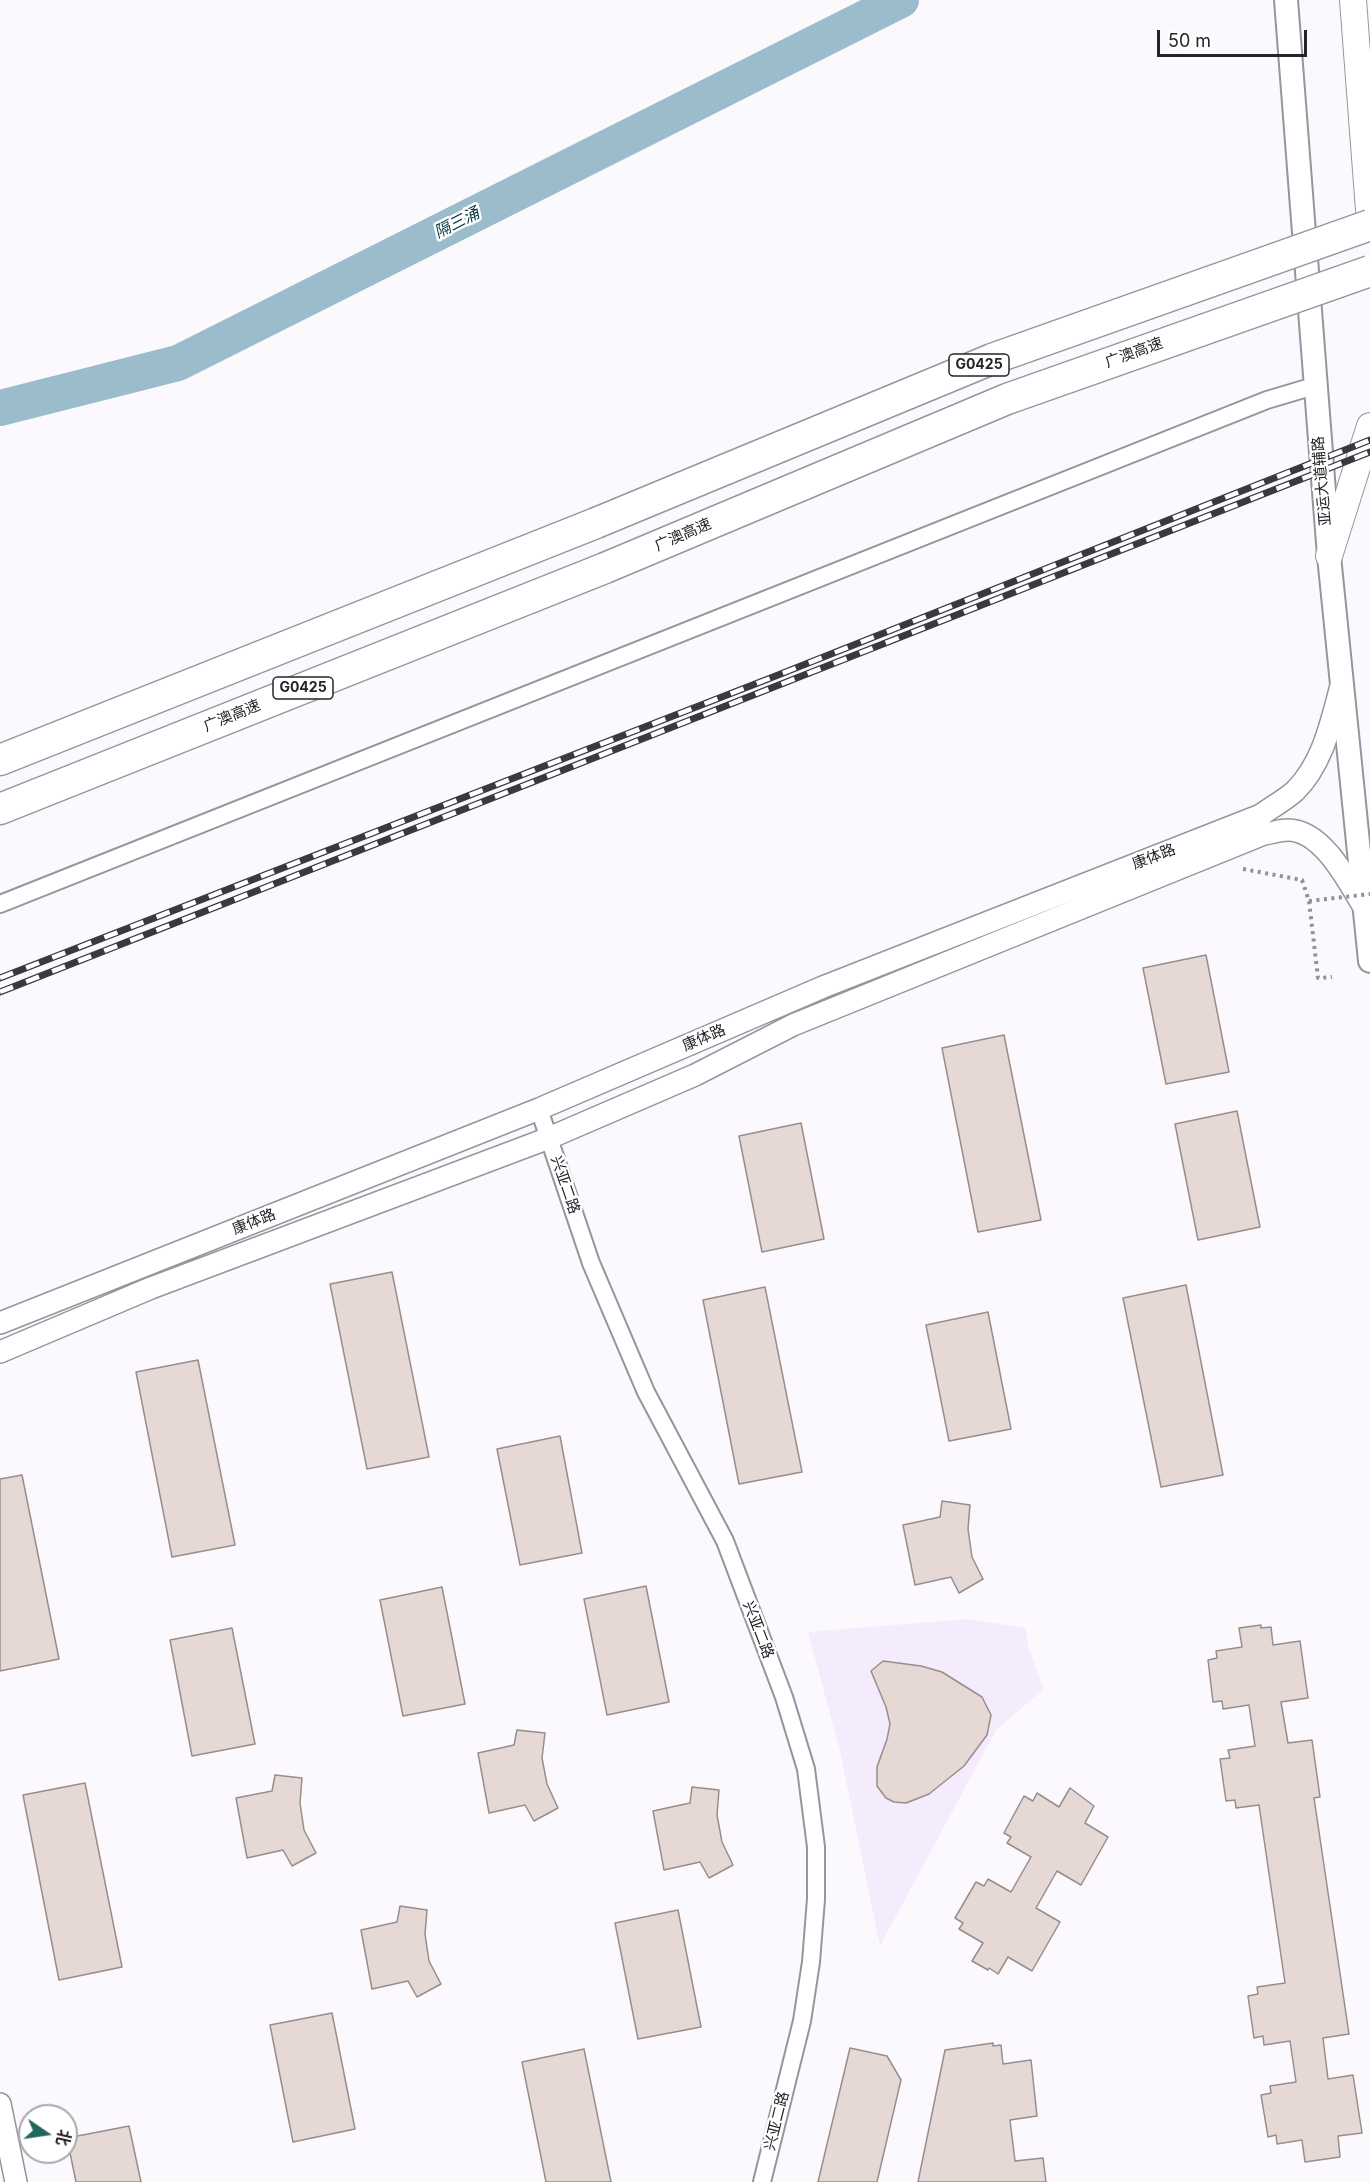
<!DOCTYPE html>
<meta charset="utf-8">
<style>
body{margin:0}
#map{position:relative;width:1370px;height:2182px;overflow:hidden;background:#fbf9fe;font-family:Inter,"Noto Sans SC",sans-serif}
canvas{display:block}
.north{position:absolute;left:18px;top:2104px;width:60px;height:60px;box-sizing:border-box;background:#fff;border:2px solid #a8a7a9;border-radius:50%;rotate:103deg;font-size:16px;font-weight:700;line-height:24px;text-align:center;color:#262428}
.north::after{content:'';display:block;margin:auto;width:21px;height:27px;background:#20685e;clip-path:polygon(50% 0,100% 100%,50% 72%,0 100%)}
.scale{position:absolute;left:1157px;top:30px;width:150px;height:27px;box-sizing:border-box;border:3px solid #262428;border-top:0;padding-left:8px;font-size:18px;line-height:21px;white-space:nowrap;color:#262428;-webkit-text-stroke:4px #fff;paint-order:stroke}
</style>
<div id="map">
<canvas width="1370" height="2182"></canvas>
<div class="north">北</div>
<div class="scale">50 m</div>
</div>
<script>
const ctx = document.querySelector('canvas').getContext('2d');
ctx.lineJoin = 'round';
function paint(path, color) {
  ctx.fillStyle = color;
  ctx.fill(path, 'evenodd');
}
function stroke(path, color, width, dash) {
  ctx.strokeStyle = color;
  ctx.lineWidth = width;
  ctx.lineCap = dash ? 'butt' : 'round';
  ctx.setLineDash(dash || []);
  ctx.stroke(path);
}
function write(font, color, halo, rows, align = 'center') {
  ctx.font = font + ' Inter,"Noto Sans SC",sans-serif';
  ctx.lineWidth = 5;
  ctx.setLineDash([]);
  ctx.textBaseline = 'middle';
  ctx.strokeStyle = halo;
  ctx.fillStyle = color;
  for (const [text, x, y, turn = 0] of rows) {
    ctx.save();
    ctx.translate(x, y);
    ctx.rotate((+turn || 0) * Math.PI / 180);
    ctx.textAlign = isNaN(turn) ? turn : align;
    if (halo) ctx.strokeText(text, 0, 0);
    ctx.fillText(text, 0, 0);
    ctx.restore();
  }
}
paint(new Path2D(`
 M969 1619 1025 1628 1029 1650 1044 1689 996 1730 880 1946 839 1747 808 1632Z`), '#f4ecfd');
stroke(new Path2D(`
 M0 408 178 363 901 0`), '#9bbdcb', 36);
const building = new Path2D(`
 M1206 955 1229 1072 1166 1084 1143 968Z
 M1004 1035 1041 1220 978 1232 942 1048Z
 M1237 1111 1260 1227 1198 1240 1175 1124Z
 M801 1123 824 1239 762 1252 739 1136Z
 M392 1272 429 1457 367 1469 330 1284Z
 M1186 1285 1223 1475 1161 1487 1123 1298Z
 M765 1287 802 1472 739 1484 703 1300Z
 M988 1312 1011 1429 949 1441 926 1325Z
 M198 1360 235 1545 172 1557 136 1372Z
 M560 1436 582 1553 520 1565 497 1449Z
 M22 1475 59 1659 0 1671V1479Z
 M942 1501 970 1505 968 1529 972 1557 983 1579 959 1593 951 1577 915 1585 903 1525 940 1517Z
 M646 1586 669 1702 607 1715 584 1599Z
 M442 1587 465 1704 403 1716 380 1600Z
 M1261 1625V1628L1271 1627 1273 1645 1300 1641 1308 1698 1281 1702 1288 1743 1312 1740 1320 1797 1314 1798 1349 2034 1323 2038 1328 2079 1353 2075 1362 2133 1338 2136 1340 2157 1305 2162 1302 2140 1277 2144 1276 2135 1268 2137 1261 2095 1271 2093 1270 2086 1296 2082 1290 2041 1264 2045 1263 2036 1254 2038 1248 1996 1258 1994 1257 1987 1285 1983 1259 1805 1236 1808 1235 1800 1226 1801 1220 1759 1230 1758 1228 1750 1255 1746 1249 1705 1223 1709 1222 1701 1213 1702 1208 1660 1217 1658 1216 1651 1242 1647 1239 1628Z
 M232 1628 255 1744 192 1756 170 1640Z
 M883 1661 921 1666 942 1672 982 1697 991 1715 987 1735 964 1766 929 1794 906 1803 894 1802 886 1798 877 1786V1767L887 1739 890 1724 886 1707 871 1671Z
 M517 1730 545 1733 542 1758 547 1784 558 1808 534 1821 525 1805 489 1813 478 1753 514 1745Z
 M275 1775 302 1778 300 1803 304 1830 316 1853 292 1866 283 1850 247 1858 236 1798 272 1791Z
 M85 1783 122 1967 59 1980 23 1795Z
 M692 1787 719 1790 717 1815 722 1842 733 1865 709 1878 700 1862 664 1870 653 1811 690 1803Z
 M1070 1788 1094 1806 1085 1823 1108 1837 1081 1885 1057 1871 1036 1908 1060 1922 1032 1971 1008 1957 998 1974 989 1968 988 1970 972 1961 983 1943 959 1929 963 1923 955 1918 976 1882 984 1886 988 1879 1011 1892 1031 1857 1007 1843 1011 1837 1004 1833 1024 1796 1033 1801 1037 1793 1059 1807Z
 M400 1906 427 1910 425 1934 429 1961 441 1984 417 1997 408 1981 372 1989 361 1930 397 1922Z
 M678 1910 701 2027 638 2039 615 1923Z
 M332 2013 355 2129 293 2142 270 2025Z
 M993 2043V2046L1001 2045 1003 2064 1031 2060 1037 2116 1010 2120 1015 2161 1043 2158 1046 2182H918L945 2050Z
 M850 2048 887 2056 901 2080 877 2182H818Z
 M584 2049 611 2182H546L522 2062Z
 M129 2126 141 2182H76L67 2138Z`);
paint(building, '#e6d9d5');
stroke(building, '#998d8a', 1.5);
const minor = new Path2D(`
 M0 904 1267 400 1314 386
 M539 1109 591 1263 646 1392 725 1541 784 1697 806 1769 816 1847V1899L811 1962 802 2021 762 2182`);
const tertiary = new Path2D(`
 M0 1323 539 1109 823 987 1261 815C1272 807 1285 800 1295 791 1323 763 1331 723 1341 686
 M0 1352 151 1288 549 1138 695 1075 793 1025 1264 834C1272 833 1280 830 1288 830 1323 830 1349 883 1365 909
 M0 2104 16 2182`);
const secondary = new Path2D(`
 M1286 0 1329 556 1370 961`);
const primary = new Path2D(`
 M1353 0 1370 223
 M1329 556 1370 426`);
const motorway = new Path2D(`
 M0 760 596 523
 M0 809 605 568`);
stroke(minor, '#98949f', 20);
stroke(tertiary, '#98949f', 24);
stroke(secondary, '#98949f', 26);
stroke(primary, '#98949f', 28);
stroke(motorway, '#98949f', 33);
stroke(new Path2D(`
 M1243 869 1302 880 1309 901 1318 978 1332 977`), '#939195', 4, [3, 4.5]);
stroke(minor, '#fff', 16);
stroke(tertiary, '#fff', 21);
stroke(secondary, '#fff', 22);
stroke(primary, '#fff', 26);
stroke(motorway, '#fff', 30);
const rail = new Path2D(`
 M0 978 768 679 1370 440
 M0 992 1370 452`);
stroke(rail, '#3b393e', 7);
stroke(rail, '#fff', 4.5, [14]);
const motorwayBridge = new Path2D(`
 M596 523 992 359 1370 225
 M605 568 1007 399 1370 271`);
stroke(motorwayBridge, '#98949f', 33, []);
stroke(new Path2D(`
 M1309 901 1370 894`), '#939195', 4, [3, 4.5]);
stroke(motorwayBridge, '#fff', 30);
for (const [x, y, w] of [
 [979,365,60],
 [303,688,60]
]) {
  const box = new Path2D();
  box.roundRect(x - w / 2, y - 11, w, 22, 4.5);
  ctx.fillStyle = '#fff';
  ctx.fill(box);
  stroke(box, '#262428', 1.5);
}
write('bold 14px', '#262428', null, [
 ["G0425",979,365],
 ["G0425",303,688]
]);
write('15px', '#262428', '#fff', [
 ["广澳高速",1134,353,-20],
 ["亚运大道辅路",1322,481,-95],
 ["广澳高速",683,535,-23],
 ["广澳高速",232,716,-22],
 ["康体路",1154,857,-21],
 ["康体路",704,1038,-23],
 ["兴亚二路",565,1185,71],
 ["康体路",254,1222,-22],
 ["兴亚二路",758,1630,69],
 ["兴亚二路",777,2121,-76]
]);
write('italic 16px', '#013444', '#fff', [
 ["隔三涌",457,223,-27]
]);
</script>
